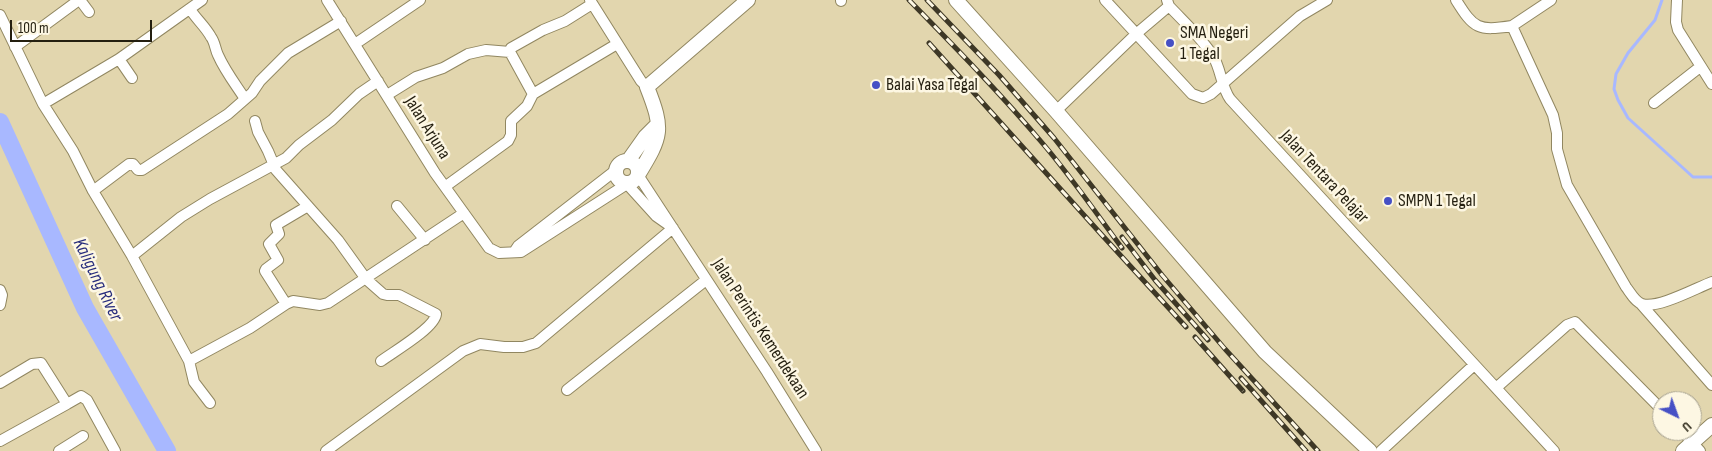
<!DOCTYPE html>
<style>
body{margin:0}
#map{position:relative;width:1712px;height:451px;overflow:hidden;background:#e2d6ae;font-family:"Sofia Sans Condensed",sans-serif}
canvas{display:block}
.north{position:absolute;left:1652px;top:391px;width:50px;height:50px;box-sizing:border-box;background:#fdf7e3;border:1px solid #a6a18f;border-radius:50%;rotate:138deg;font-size:14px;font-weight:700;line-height:20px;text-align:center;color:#241f10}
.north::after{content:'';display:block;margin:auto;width:18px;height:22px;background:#4650c5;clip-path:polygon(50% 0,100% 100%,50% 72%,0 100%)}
.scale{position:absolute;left:10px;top:20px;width:142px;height:22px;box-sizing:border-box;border:2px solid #241f10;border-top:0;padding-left:6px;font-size:15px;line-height:18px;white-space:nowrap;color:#241f10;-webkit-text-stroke:4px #fdf7e3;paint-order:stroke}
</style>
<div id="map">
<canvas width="1712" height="451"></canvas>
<div class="north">U</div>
<div class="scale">100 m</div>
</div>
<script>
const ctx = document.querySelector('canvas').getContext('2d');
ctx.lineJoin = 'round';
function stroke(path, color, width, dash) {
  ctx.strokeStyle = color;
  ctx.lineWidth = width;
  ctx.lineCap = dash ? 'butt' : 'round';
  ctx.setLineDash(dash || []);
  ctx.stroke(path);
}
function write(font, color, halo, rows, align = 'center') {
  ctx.font = font + ' "Sofia Sans Condensed",sans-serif';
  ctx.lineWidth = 5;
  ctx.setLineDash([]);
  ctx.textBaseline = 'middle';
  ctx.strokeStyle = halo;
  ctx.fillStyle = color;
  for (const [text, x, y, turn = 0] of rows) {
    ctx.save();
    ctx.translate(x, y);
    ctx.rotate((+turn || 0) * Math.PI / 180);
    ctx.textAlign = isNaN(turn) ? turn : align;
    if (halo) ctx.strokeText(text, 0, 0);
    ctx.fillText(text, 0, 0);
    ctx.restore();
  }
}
stroke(new Path2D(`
 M1662 0 1655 20 1628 53 1616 74 1614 89 1618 100 1628 118 1693 177H1712`), '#a8b8ff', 3);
stroke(new Path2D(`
 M0 122 85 308 167 451`), '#a8b8ff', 18);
const street = new Path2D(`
 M80 0 89 12
 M327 0 435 173 489 248 499 253 521 252 627 184 656 216 673 228
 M590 0 641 81 647 87
 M841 0V1
 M1105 0 1192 94 1203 98 1211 94 1300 16 1327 0
 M1167 0 1169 6C1184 22 1201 37 1213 56 1221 69 1221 86 1230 99L1554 451
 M1456 0C1474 29 1478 31 1512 26L1553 115 1557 133V149L1567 185 1626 287C1630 292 1635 302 1642 304 1658 309 1696 288 1712 282
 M1677 0 1676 22 1678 30 1712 84
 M190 9C196 19 205 26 211 37 215 42 215 49 218 55 225 71 236 85 245 99
 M0 15 43 104 73 151 93 191 132 256 189 361 250 328 286 304 293 301 320 305 328 303 464 213
 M1512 26 1551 0
 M355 44 420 0
 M15 47 79 0
 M119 59 132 78
 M533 94 510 52 511 48 543 30 565 21 592 4
 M387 95 416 77 443 68 468 54 486 50 510 52
 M1654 103 1700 67
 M43 104 119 59 202 0
 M1056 111 1136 34 1169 6
 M255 121 258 132 268 151 276 170 338 240 366 279 383 294 387 295H399L436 314C435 328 393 352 381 361
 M638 175 767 372 816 451
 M446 186 508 141 511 135V121L527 106 533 94 617 44
 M93 191 129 164H133L138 170H142L228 114 252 93 260 81 288 53 341 21
 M397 206 425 240
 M514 252 518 246 616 170
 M132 256 181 217 210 199 286 158 299 145 332 120 359 94 378 81
 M0 290 2 295 0 305
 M286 304 265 271 266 269 278 260 269 244 279 234 276 225 308 206
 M1641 304 1712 385
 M189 361 194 382 210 403
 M0 383 32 364 41 363 67 404 0 441
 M1496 388 1567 325 1575 322 1662 410
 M567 390 706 280
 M67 404 81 396 87 400 115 451
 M1682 431 1700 451
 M59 451 83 436
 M326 451 463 351 480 344 504 347H523L536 343 673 228
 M1381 451 1474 365`);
const secondary = new Path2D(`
 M956 0 1056 111 1265 352 1370 451
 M616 172a11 11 0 1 1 22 0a11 11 0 1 1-22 0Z
 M628 161 645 137 657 125
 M638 175C662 136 664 130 647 87L748 0
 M1683 451 1712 425`);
stroke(street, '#918761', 12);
stroke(secondary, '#918761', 16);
stroke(street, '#fff', 10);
stroke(secondary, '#fff', 14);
const rail = new Path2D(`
 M909 0C955 47 1001 94 1044 145 1072 178 1096 213 1122 248
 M927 0 999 75 1054 138 1162 275 1225 349 1318 451
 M929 43 1101 234 1186 327
 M1122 237 1155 280 1208 340
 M1195 337 1243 391
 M1241 378 1306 451`);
stroke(rail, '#3e3826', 5);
stroke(rail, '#fdf7e3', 3, [9]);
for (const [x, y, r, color] of [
 [1170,43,5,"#4650c5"],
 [876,85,5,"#4650c5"],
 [1388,201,5,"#4650c5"]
]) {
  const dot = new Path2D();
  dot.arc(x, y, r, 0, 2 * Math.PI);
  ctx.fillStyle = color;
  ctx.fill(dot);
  stroke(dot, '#fdf7e3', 2);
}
write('18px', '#241f10', '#fdf7e3', [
 ["SMA Negeri",1180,33],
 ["1 Tegal",1180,54],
 ["Balai Yasa Tegal",886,85],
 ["SMPN 1 Tegal",1398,201]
], 'left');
write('18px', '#241f10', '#fdf7e3', [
 ["Jalan Arjuna",427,128,58],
 ["Jalan Tentara Pelajar",1324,177,47],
 ["Jalan Perintis Kemerdekaan",760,329,57]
]);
write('italic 19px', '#282d7d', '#fdf7e3', [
 ["Kaligung River",97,280,64]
]);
</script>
